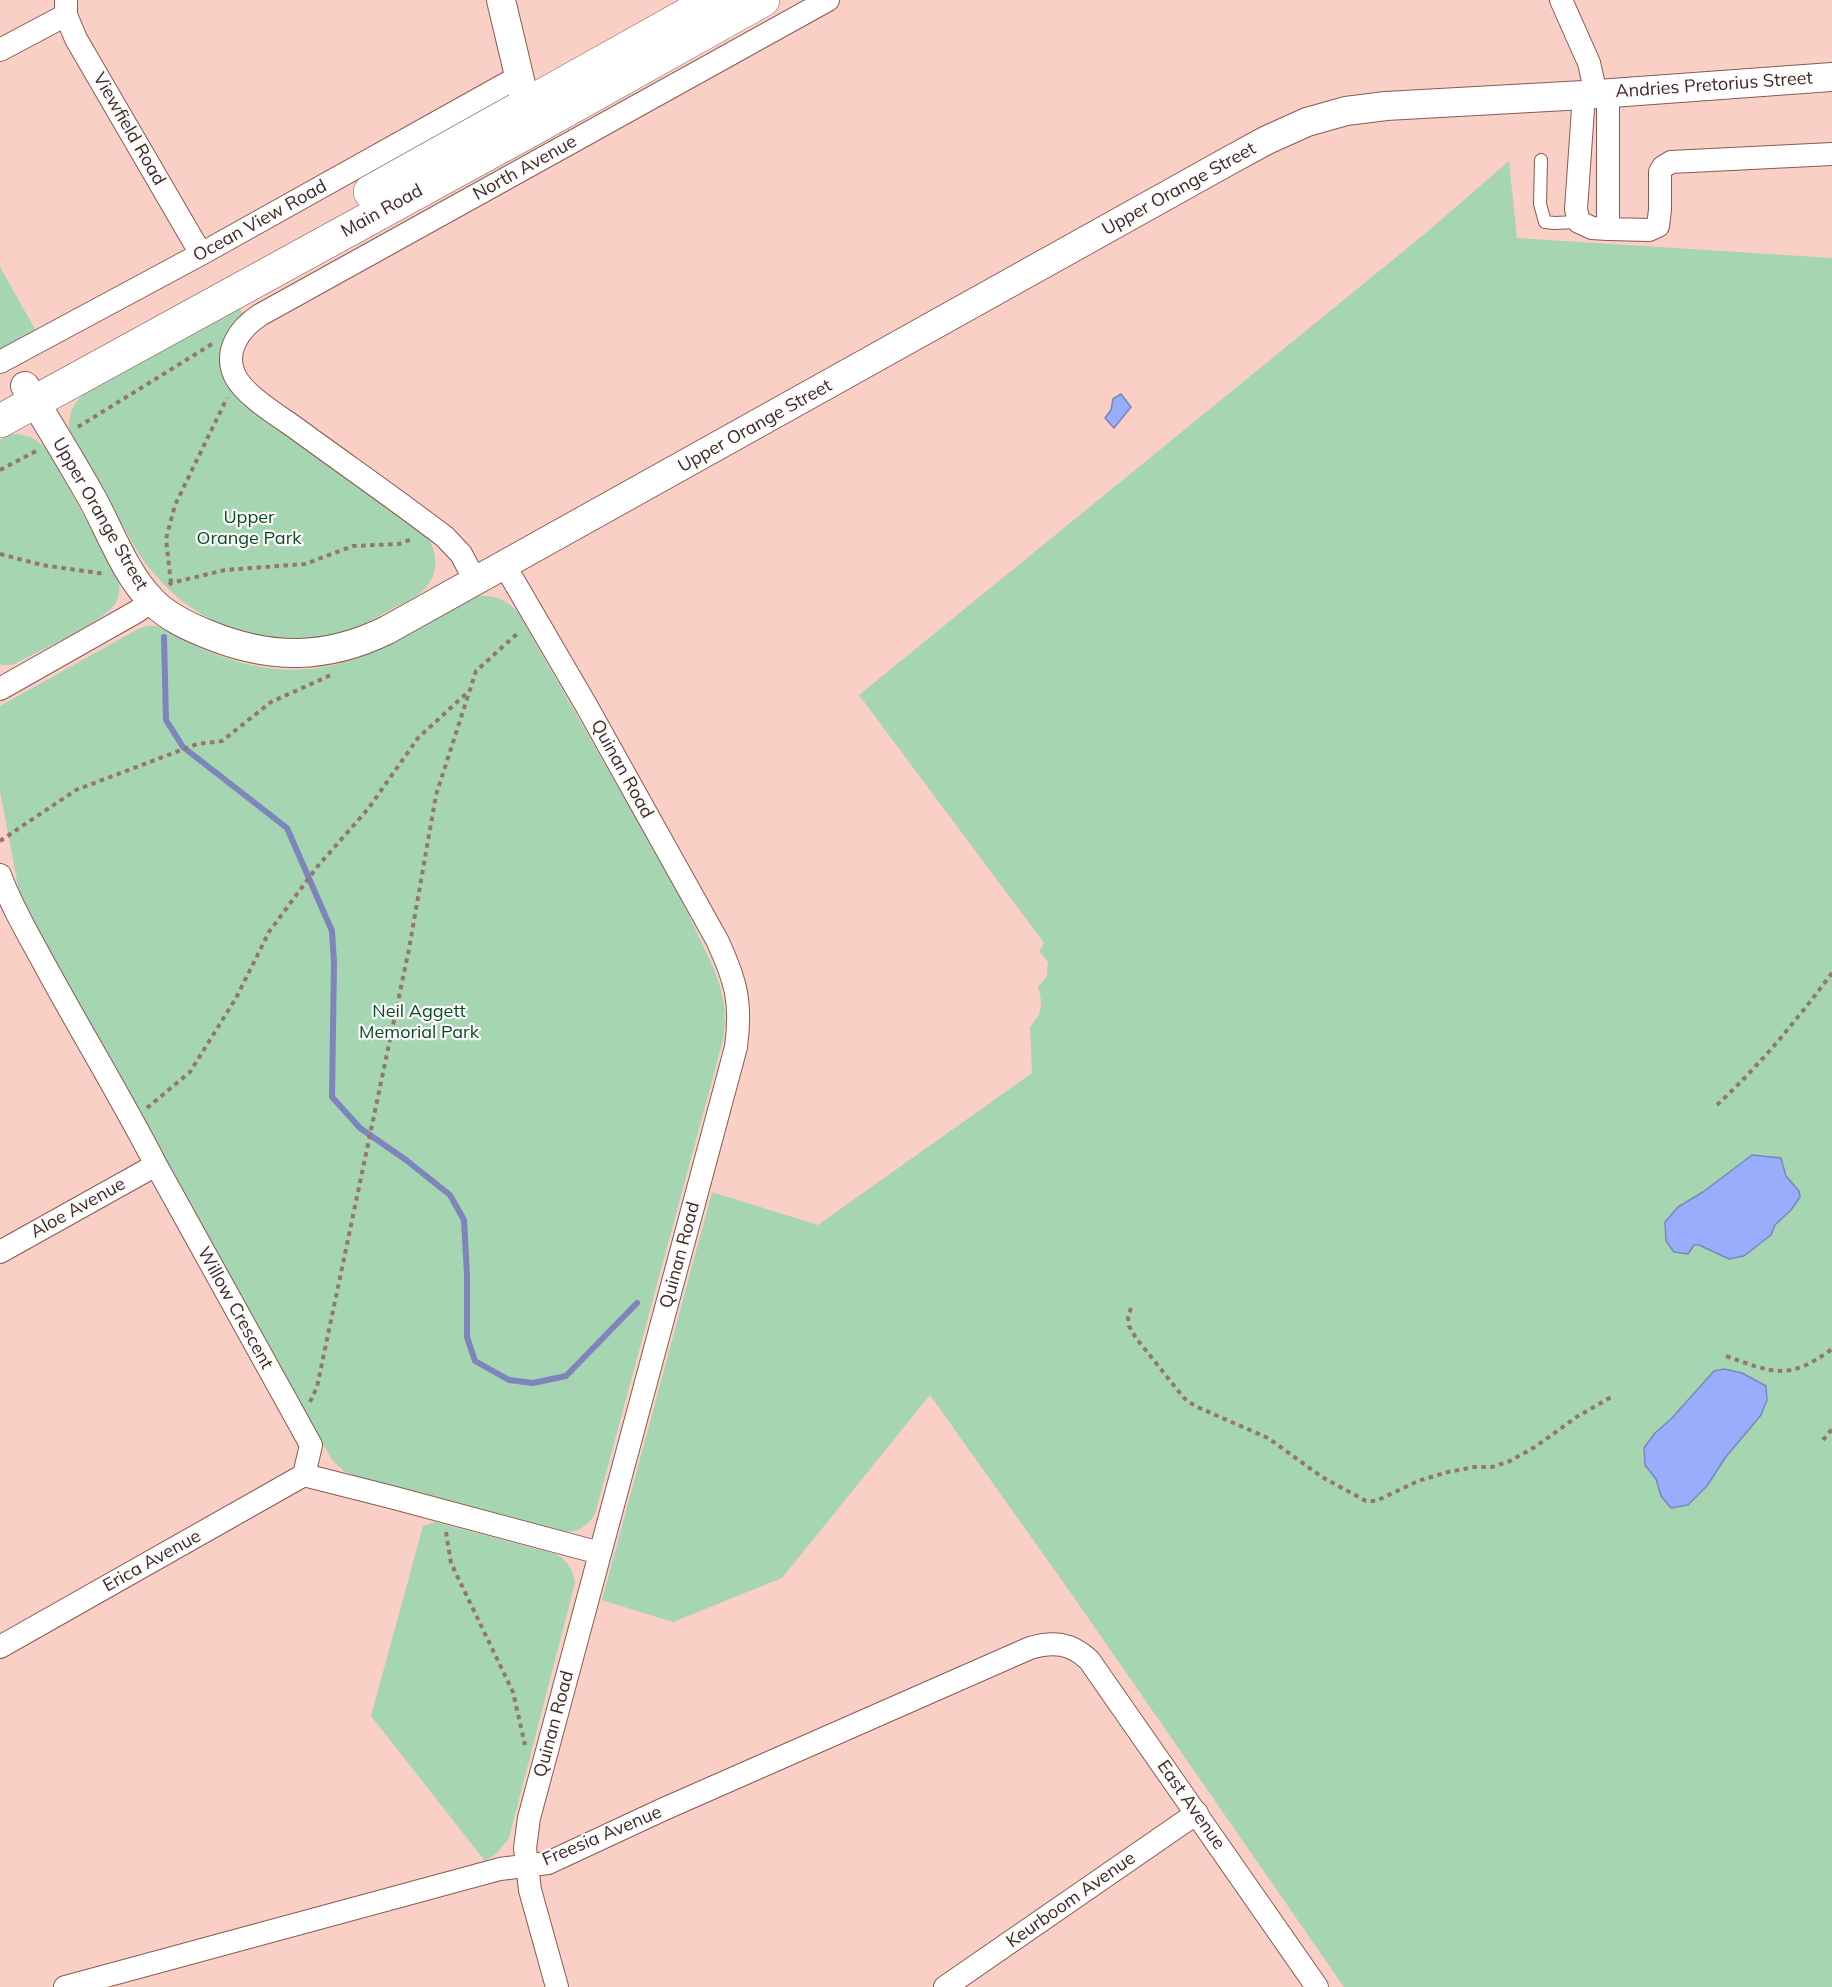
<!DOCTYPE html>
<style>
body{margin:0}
canvas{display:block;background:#facfc6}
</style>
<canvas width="1832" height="1987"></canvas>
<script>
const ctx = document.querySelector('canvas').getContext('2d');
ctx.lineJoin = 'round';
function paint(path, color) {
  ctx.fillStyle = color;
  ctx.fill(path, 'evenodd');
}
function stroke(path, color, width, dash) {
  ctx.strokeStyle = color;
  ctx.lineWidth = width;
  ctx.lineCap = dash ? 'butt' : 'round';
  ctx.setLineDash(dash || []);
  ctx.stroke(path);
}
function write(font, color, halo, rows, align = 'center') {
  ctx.font = font + ' Mulish,sans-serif';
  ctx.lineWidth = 4.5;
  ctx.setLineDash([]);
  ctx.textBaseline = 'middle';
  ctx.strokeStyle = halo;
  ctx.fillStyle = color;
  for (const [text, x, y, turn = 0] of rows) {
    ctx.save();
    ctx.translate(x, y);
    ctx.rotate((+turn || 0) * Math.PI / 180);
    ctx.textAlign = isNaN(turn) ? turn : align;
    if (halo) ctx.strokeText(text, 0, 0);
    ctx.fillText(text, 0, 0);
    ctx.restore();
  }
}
paint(new Path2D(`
 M1509 161 1517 238 1832 258V1987H1344L1073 1596 930 1395 782 1578 673 1622 602 1600 712 1192 818 1225 1032 1073 1030 1027C1043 1012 1043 1006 1038 987L1047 976 1048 962 1039 951 1044 943 859 695 1427 232Z
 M0 267 36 331 0 351Z
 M239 308 243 314C217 339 214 368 236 396L424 533C440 551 440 577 420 593 411 600 399 605 388 611 367 623 345 634 320 638 300 641 277 641 257 636 205 625 166 594 137 551L69 429C69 414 72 404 84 394Z
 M18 434C32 436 40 441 48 452L117 574C120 584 121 596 114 605 104 621 33 654 12 665H0V440L9 435Z
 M476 596C493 595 505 599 517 611L677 890 714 969 720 986 724 1004 725 1022 723 1040 595 1514C587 1527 577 1533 561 1532L352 1475 344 1471 332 1460 20 897 0 791V706L138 629C144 627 149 625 156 626 166 628 176 635 185 640 197 647 210 652 223 657 324 692 384 649 468 599Z
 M435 1522 556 1554C568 1561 573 1570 575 1583L509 1838 497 1853 485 1861 371 1716 423 1526Z`), '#a6d5b1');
const water = new Path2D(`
 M1121 394 1131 407 1114 428 1105 418 1111 410 1113 399Z
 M1752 1155 1781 1158 1786 1176 1799 1191 1800 1197 1791 1210 1775 1225 1771 1235 1744 1256 1729 1259 1699 1245H1694L1688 1254 1674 1252 1666 1241 1665 1222 1678 1207 1703 1192Z
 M1724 1369 1742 1373 1766 1386 1767 1400 1761 1415 1725 1458 1707 1486 1688 1505 1671 1508 1661 1496 1656 1479 1645 1465 1644 1448 1655 1433 1671 1419 1714 1371Z`);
paint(water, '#98adfc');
stroke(water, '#7d85bc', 1.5);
stroke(new Path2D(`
 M164 637 166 720 183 747 287 828 332 931 334 963 332 1097 360 1128 406 1160 450 1195 464 1220 467 1275V1337L475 1361 509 1380 533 1383 566 1376 637 1303`), '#7d85bc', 6);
const service = new Path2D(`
 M1541 160 1540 204 1545 222 1554 223 1579 222`);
const minor = new Path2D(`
 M66 0V15L76 39 201 254
 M1561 0 1589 63 1596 94
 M0 50 66 15
 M1584 95 1576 209 1579 222 1592 228 1608 229 1649 230 1658 226 1660 210V172L1663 167 1671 162 1832 154
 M1608 229V93
 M0 362 201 254 518 77
 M505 566 586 705 717 940C736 981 742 1002 736 1047L529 1818 525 1848 530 1890 557 1987
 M475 580 461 554 445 537C397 500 346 465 297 429 279 416 245 396 235 376 223 351 240 328 260 315L828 0
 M0 689 136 612 152 601
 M0 875C12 908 31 939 47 969 83 1035 122 1099 156 1165L311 1445 304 1475
 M0 1252 156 1165
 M304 1475 391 1497 600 1553
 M0 1647 304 1475
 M65 1987 500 1869 548 1863 664 1809 1030 1648C1054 1641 1071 1643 1089 1660L1317 1987
 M945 1987 1197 1813`);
const tertiary = new Path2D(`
 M501 0 526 105 537 124
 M25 386C48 423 71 461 93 500 111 533 125 574 153 602 168 617 187 626 207 634 270 660 326 660 387 630L1232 159 1267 140 1307 122 1346 111 1386 106 1584 95 1832 77`);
const secondary = new Path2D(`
 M370 192 713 0
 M0 421 538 126 763 0`);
stroke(service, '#885a51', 14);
stroke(minor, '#885a51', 24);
stroke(tertiary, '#885a51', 30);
stroke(secondary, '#885a51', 34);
stroke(new Path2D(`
 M78 427 212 344
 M0 470 38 450
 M0 554 42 565 105 574
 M171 583 166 539 175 505 227 398
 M169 585 171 583 225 570 305 564 353 546 399 544 412 539
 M0 841 76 790 197 744 222 741 271 702 331 675
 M1717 1105C1761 1064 1796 1021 1832 973
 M147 1108 190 1072 236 998 269 932 317 867 368 809 418 738 468 692
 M1131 1308 1128 1317 1129 1326 1136 1338 1184 1398 1195 1406 1268 1438 1322 1477 1366 1501H1376L1418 1481 1448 1472 1474 1467H1492L1510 1461 1535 1447 1578 1416 1613 1396
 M1726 1356C1774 1373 1788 1381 1832 1349
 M310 1402 317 1387 409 949 436 795 476 671 519 632
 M1823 1440 1832 1429
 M446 1532 451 1563 513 1692 525 1745`), '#94756f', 4, [4.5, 4.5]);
stroke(service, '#fff', 12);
stroke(minor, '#fff', 22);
stroke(tertiary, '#fff', 28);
stroke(secondary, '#fff', 33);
write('18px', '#3d2925', '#fbfbfb', [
 ["Andries Pretorius Street",1714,85,-4],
 ["Viewfield Road",129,129,60],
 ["North Avenue",525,168,-29],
 ["Upper Orange Street",1179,189,-29],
 ["Main Road",382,211,-29],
 ["Ocean View Road",260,221,-29],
 ["Upper Orange Street",755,426,-29],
 ["Upper Orange Street",100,514,60],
 ["Quinan Road",622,769,61],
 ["Aloe Avenue",78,1208,-29],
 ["Quinan Road",680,1255,-75],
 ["Willow Crescent",235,1308,61],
 ["Erica Avenue",152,1561,-29],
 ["Quinan Road",554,1724,-75],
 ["East Avenue",1191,1805,55],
 ["Freesia Avenue",602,1836,-23],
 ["Keurboom Avenue",1071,1900,-35]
]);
write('18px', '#0b4924', '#fbfbfb', [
 ["Upper",249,518],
 ["Orange Park",249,539],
 ["Neil Aggett",419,1012],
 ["Memorial Park",419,1033]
]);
</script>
